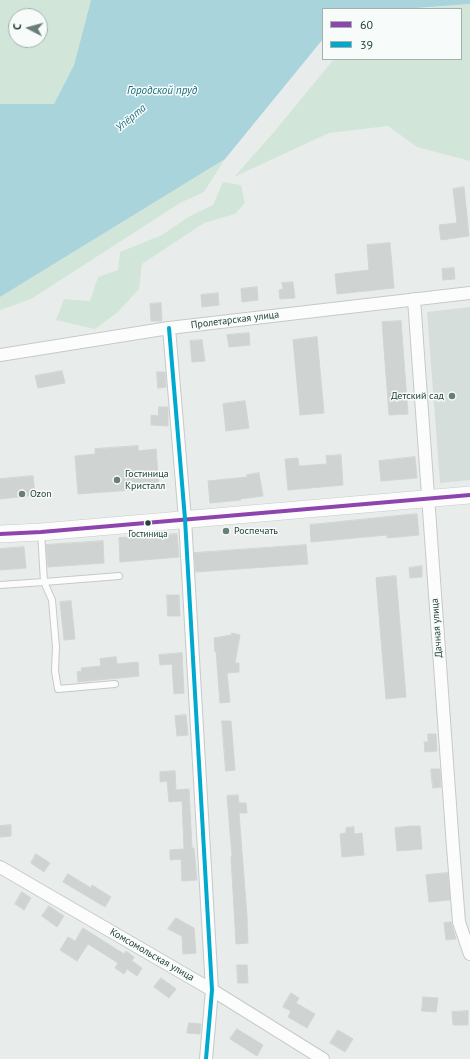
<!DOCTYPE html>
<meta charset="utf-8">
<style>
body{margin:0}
#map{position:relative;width:470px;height:1059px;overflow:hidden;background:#e8edeb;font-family:"PT Sans",sans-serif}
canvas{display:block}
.legend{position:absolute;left:322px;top:8px;width:140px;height:52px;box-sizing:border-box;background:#f7fbf9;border:1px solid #a3b1ad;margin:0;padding:5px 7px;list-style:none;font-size:12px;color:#24423a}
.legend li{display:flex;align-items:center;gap:8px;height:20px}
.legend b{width:20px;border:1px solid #a3b1ad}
.north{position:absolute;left:8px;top:8px;width:40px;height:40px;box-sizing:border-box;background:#f7fbf9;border:1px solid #a3b1ad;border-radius:50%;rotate:276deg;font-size:11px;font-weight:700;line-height:16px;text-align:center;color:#24423a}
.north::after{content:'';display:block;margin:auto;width:14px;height:18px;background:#697e78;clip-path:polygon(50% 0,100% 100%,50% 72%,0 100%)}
</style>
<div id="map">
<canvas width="470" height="1059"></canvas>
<ul class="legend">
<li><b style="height:5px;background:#8e44ad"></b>60</li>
<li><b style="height:5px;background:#00a9ce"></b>39</li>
</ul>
<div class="north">С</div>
</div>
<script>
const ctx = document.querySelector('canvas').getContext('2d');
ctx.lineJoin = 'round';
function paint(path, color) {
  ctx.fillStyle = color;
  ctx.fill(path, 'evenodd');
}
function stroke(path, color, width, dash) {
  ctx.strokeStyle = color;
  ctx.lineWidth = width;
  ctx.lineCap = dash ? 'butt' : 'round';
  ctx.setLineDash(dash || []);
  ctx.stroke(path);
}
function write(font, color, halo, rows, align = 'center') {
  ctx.font = font + ' "PT Sans",sans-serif';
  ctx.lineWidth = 3;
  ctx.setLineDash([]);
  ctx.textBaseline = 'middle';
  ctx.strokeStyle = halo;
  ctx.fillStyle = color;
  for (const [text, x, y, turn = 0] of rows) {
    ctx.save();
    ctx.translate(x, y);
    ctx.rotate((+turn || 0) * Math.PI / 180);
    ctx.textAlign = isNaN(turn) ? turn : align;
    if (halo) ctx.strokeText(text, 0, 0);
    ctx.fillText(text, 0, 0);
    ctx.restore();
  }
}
paint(new Path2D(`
 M470 307V480L440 483 427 312Z`), '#d6dedb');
paint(new Path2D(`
 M0 0H91L74 65 54 104H0ZM16 16H40V40H16Z
 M470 4V161L417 147 388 126 329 133 234 177 274 132 334 59H461V9H413Z
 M225 159 204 192 180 203 31 299 0 310V297Z
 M223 182 241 185 245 203 235 214 204 223 142 264 139 289 118 312 95 329 56 320 64 299 90 301 98 277 118 270 120 252 162 235 190 216 213 205Z`), '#d1e6d8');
paint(new Path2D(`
 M91 0H470V4L403 9H323V39L225 159 0 297V104H54L74 65Z`), '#a9d4db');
const building = new Path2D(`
 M464 187 469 236 441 240 439 225 457 223 453 189Z
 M390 243 394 288 337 294 335 274 369 270 367 245Z
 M454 268 455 279 443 280 442 269Z
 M293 282 295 298 280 299 279 290 283 289 282 283Z
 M257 287 258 300 242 302 241 289Z
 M218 293 219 305 202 307 201 295Z
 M161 303 162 321H151L150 304Z
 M401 321 408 414 389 415 382 322Z
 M249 333 250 345 229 347 227 335Z
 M317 337 324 413 300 415 293 340Z
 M202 340 205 361 192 362 190 341Z
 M62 371 65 383 38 388 35 376Z
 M157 372H165L166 387 158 388Z
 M245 401 249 428 226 431 223 404Z
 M159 407H168V426L151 425V415L158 416Z
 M138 446V451L156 449 159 488 78 494 75 456 95 454V449Z
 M341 455 343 485 288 490 285 459 298 458 299 466 327 464 326 456Z
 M415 457 417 478 381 481 379 461Z
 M259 473 263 496 240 499 241 500 210 503 208 481 247 477V475Z
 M33 476 35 495 0 499V479Z
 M417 514 419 535 387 538V535L311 542 310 525Z
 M177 534 179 557 120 562 119 538Z
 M103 541 104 563 48 567 46 545Z
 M306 545 308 564 196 572 194 553Z
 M24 547 26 568 0 570V549Z
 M422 566V577L410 578 409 568Z
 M396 576 406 697 386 699 376 578Z
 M167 595H179L180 616H168Z
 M71 601 75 639 64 640 60 602Z
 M232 633 240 635 235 663H239V672L227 673 230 702 220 703 216 651 215 652 214 638 231 635Z
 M182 653 184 693 174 694 172 664 160 665 159 655Z
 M116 657 117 664 138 662 139 676 78 682 77 672 82 671 81 668 101 666 100 659Z
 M186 715 188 735 177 736 175 716Z
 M222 721H231L235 770 226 771Z
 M428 734H436L437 751 425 752 424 742H428Z
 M431 769H440L441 787 433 788Z
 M175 771 176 790 189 789 192 848H194L197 880 182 881 181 859 170 860V850L184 849 182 801 169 802 167 781 160 782V772Z
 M238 795 239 803H246L247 813H239L247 916 248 943 236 944 231 857 232 856 227 796Z
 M11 825V836L0 837V826Z
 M411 826H420L422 849 397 851 395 828Z
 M354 827V834L362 833 364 855 342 857 340 834 346 833V828Z
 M36 854 50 863 44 872 31 863Z
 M448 873 450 900 429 902 426 875Z
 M68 874 91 888 92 885 111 897 105 907 63 882Z
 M22 892 31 898 24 910 15 904Z
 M49 906 64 916 57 927 42 916Z
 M176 918 194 928 196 953 183 954 182 936 168 929Z
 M451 922 456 939 446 940 444 923Z
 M83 928 124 954 126 951 134 957 132 961 142 968 137 976 127 969 124 974 115 968 118 963 88 944 77 961 60 950 68 937 75 941Z
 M237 965H247L248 983H238Z
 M161 978 176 989 169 998 154 987Z
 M291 993 299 998 296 1003 315 1014 307 1028 288 1017 291 1011 283 1007Z
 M423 997 438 998 436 1012 422 1011Z
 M468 1011V1025H453L452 1012Z
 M189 1023 201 1024 200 1034 187 1033Z
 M237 1029 263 1045 257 1056 230 1039Z
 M338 1030 353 1039 345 1052 330 1043Z`);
paint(building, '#cfd4d2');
stroke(building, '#d1d6d4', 1);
const lane = new Path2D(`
 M41 532 44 582 119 576
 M0 585 44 582 52 600 56 647 55 671 58 689 115 684`);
const street = new Path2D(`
 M414 299 453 847 459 922 470 954
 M169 328 185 519 212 990 206 1059
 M0 355 169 328 470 293
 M0 867 212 990 323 1059`);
const secondary = new Path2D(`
 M0 534 41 532 470 495`);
stroke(lane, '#c5cac8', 8);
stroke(street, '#c5cac8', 14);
stroke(secondary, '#c3cbc8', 18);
stroke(lane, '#fcfcfc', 6);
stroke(street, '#fcfcfc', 12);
stroke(secondary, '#fcfcfc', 17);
stroke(new Path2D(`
 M0 534 41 532 470 495`), '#8e44ad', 4);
stroke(new Path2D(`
 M169 328 185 519 212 990 206 1059`), '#00a9ce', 4);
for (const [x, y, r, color] of [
 [452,396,4,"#697e78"],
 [117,480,4,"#697e78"],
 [22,494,4,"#697e78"],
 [148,523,3.5,"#24423a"],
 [226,531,4,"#697e78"]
]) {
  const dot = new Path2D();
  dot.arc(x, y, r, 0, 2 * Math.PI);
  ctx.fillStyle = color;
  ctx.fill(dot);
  stroke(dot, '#f7fbf9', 1.5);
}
write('9px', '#24423a', '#f7fbf9', [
 ["Гостиница",148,534]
]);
write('10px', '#24423a', '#f7fbf9', [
 ["Пролетарская улица",235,320,-7],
 ["Дачная улица",437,628,-94],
 ["Комсомольская улица",152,955,30]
]);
write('10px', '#24423a', '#f7fbf9', [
 ["Детский сад",444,396,"right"],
 ["Гостиница",125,474],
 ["Кристалл",125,486],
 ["Ozon",30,494],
 ["Роспечать",234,531]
], 'left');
write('italic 11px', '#1c6f80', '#f7fbf9', [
 ["Городской пруд",162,91],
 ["Упёрта",131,118,-40]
]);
</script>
